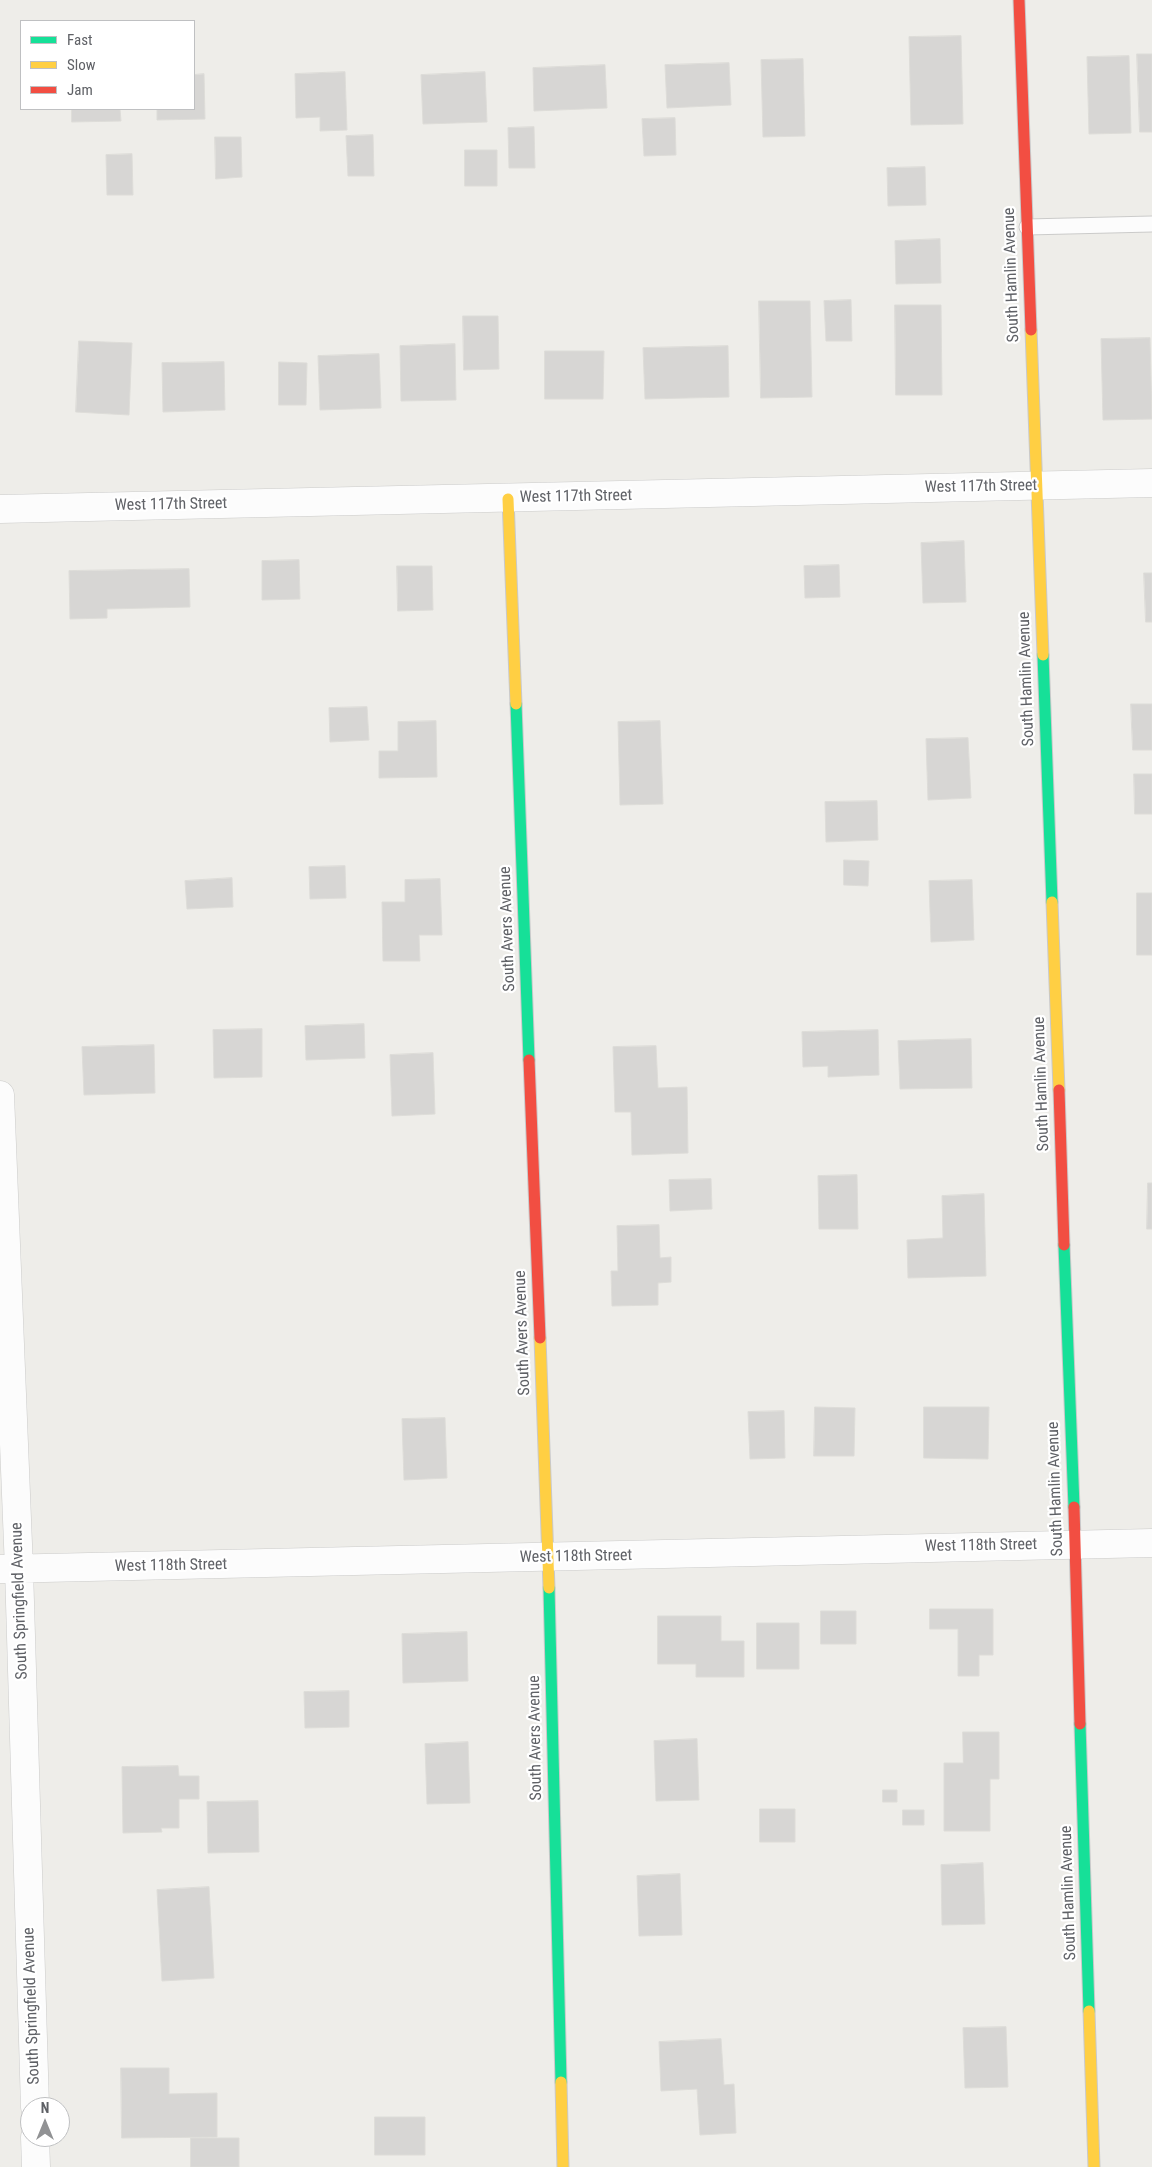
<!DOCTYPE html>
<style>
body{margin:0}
#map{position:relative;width:1152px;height:2167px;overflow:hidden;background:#eeede9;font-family:"Roboto Condensed",sans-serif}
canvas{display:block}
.legend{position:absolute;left:20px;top:20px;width:175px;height:90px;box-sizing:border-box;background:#fff;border:1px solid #bfc0c2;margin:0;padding:6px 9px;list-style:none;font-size:15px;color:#5f6166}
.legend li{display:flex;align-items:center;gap:10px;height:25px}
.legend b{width:25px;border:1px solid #bfc0c2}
.north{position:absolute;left:20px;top:2097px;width:50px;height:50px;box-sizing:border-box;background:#fff;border:1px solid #bfc0c2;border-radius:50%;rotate:0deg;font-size:14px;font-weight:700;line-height:20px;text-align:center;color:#5f6166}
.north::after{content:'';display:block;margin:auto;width:18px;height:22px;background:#919294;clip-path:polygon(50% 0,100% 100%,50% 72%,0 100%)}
</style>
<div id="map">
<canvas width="1152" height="2167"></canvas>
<ul class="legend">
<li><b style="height:6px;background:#16e098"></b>Fast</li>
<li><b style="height:6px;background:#ffcf43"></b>Slow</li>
<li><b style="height:6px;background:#f24e42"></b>Jam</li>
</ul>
<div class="north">N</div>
</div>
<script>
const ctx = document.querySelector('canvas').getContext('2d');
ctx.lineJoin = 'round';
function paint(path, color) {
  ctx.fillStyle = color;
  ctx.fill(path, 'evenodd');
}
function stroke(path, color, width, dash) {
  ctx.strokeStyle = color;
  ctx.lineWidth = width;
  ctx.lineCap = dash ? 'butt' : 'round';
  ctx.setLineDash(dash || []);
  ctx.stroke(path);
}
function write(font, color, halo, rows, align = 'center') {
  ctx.font = font + ' "Roboto Condensed",sans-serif';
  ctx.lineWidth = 4.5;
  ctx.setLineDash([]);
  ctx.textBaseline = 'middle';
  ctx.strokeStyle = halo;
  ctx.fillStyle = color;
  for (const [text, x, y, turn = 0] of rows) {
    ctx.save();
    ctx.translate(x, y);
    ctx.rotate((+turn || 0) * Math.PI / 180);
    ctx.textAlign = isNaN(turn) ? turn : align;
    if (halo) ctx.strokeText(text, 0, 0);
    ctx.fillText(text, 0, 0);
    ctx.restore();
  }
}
const building = new Path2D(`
 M961 36 963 124 911 125 909 37Z
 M1137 54H1152V132H1140Z
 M1129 56 1131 133 1089 134 1087 57Z
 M803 59 805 136 763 137 761 60Z
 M729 63 731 105 667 108 665 65Z
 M605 65 607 108 534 111 533 68Z
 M345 72 347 130 320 131V117L296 118 295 74Z
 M485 72 487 122 423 124 421 75Z
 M204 74 205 119 157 120V109H194V75Z
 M72 109H120L121 121 72 122Z
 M675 118 676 155 644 156 642 119Z
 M534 127 535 168H509L508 128Z
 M373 135 374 176H348L346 136Z
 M215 137H241L242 177 216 179Z
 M465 150H497V186H465Z
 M132 154 133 195H107L106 155Z
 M925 167 926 205 888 206 887 168Z
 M940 239 941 283 896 284 895 241Z
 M851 300 852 341H826L824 301Z
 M759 301H810L812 397 761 398Z
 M895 305H941L942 395H896Z
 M463 316H498L499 369 464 370Z
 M1150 338 1152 419 1103 420 1101 339Z
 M79 341 132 343 129 415 76 412Z
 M455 344 456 400 401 401 400 346Z
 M728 346 729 397 645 399 643 348Z
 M545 351H604L603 399H545Z
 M379 354 381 408 320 410 318 356Z
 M224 362 225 410 163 412 162 363Z
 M279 362 307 363 306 405H279Z
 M964 541 966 602 923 603 921 543Z
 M299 560 300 599 262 600V561Z
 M839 565 840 597 805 598 804 566Z
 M397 566H432L433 610 398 611Z
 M189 569 190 607 107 609V618L70 619 69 571Z
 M1144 573H1152V622H1146Z
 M1131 704H1152V750H1133Z
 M367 707 369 740 330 742 329 708Z
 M436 721 437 777 379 778V751H398V722Z
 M660 721 663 804 620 805 618 722Z
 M968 738 971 798 928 800 926 739Z
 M1134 774H1152V814H1135Z
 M877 801 878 840 826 842 825 802Z
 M844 860 869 861 868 886 844 885Z
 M345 866 346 898 310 899 309 867Z
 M232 878 233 907 187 909 185 881Z
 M440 879 442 935H419L420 961H383L382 902H405V880Z
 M972 880 974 940 931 942 929 881Z
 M1137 893H1152V955H1137Z
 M364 1024 365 1058 306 1060 305 1026Z
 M262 1029V1077L214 1078 213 1030Z
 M878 1030 879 1075 828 1077V1066L803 1067 802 1032Z
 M971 1039 972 1088 900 1089 898 1041Z
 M154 1045 155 1093 84 1095 82 1047Z
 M656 1046 658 1088 687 1087 688 1153 632 1155 631 1112H615L613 1047Z
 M433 1053 435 1114 392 1116 390 1055Z
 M857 1175 858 1229H819L818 1176Z
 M711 1179 712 1209 670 1211 669 1180Z
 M1148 1183H1152V1229H1147Z
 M984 1194 986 1276 908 1278 907 1240 943 1238 942 1196Z
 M659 1225 660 1258 671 1257V1282L658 1283V1305L612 1306 611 1271H618L617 1226Z
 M815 1407 855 1408 854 1456H814Z
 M924 1407H989L988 1459 924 1458Z
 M784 1411 785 1458 750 1459 748 1412Z
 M445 1418 447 1478 404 1480 402 1419Z
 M930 1609H993V1655H979V1676H958V1629H930Z
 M821 1611H856V1644H821Z
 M658 1616H721V1641H744V1677H696V1664H658Z
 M757 1623H799V1669H757Z
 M467 1632 468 1681 403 1683 402 1634Z
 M349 1691V1727L305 1728 304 1692Z
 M963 1732H999V1779H990V1831H944V1763H963Z
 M697 1739 699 1800 656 1801 654 1741Z
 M468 1742 470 1803 427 1804 425 1744Z
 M178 1766 179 1776H199V1799H179V1828H161L162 1832 123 1833 122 1767Z
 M883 1790H897V1802H883Z
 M258 1801 259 1852 208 1853 207 1802Z
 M760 1809H795V1842H760Z
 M903 1810H924V1825H903Z
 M983 1863 985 1924 942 1925 941 1865Z
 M680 1874 682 1935 639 1936 637 1876Z
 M209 1887 214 1978 162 1981 157 1890Z
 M1006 2027 1008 2087 965 2088 963 2028Z
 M721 2039 724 2085 734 2084 736 2133 700 2135 697 2089 661 2091 659 2042Z
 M121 2068H169V2094L217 2093V2137L122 2138Z
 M375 2117H425V2155H375Z
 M191 2138H239V2167H191Z`);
paint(building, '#d7d6d4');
stroke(building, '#dddcd8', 1);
const lane = new Path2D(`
 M1027 227 1152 224`);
const street = new Path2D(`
 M0 509 1152 483
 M0 1095 19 1569 35 2107
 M0 1569 1152 1543
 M35 2137 36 2167`);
const fast = new Path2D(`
 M1043 655 1052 902
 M516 704 529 1060
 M1064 1245 1074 1507
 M549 1588 561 2082
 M1080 1724 1089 2011`);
const slow = new Path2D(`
 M1031 330 1043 655
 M508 499 516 704
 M1052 902 1059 1090
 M540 1338 549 1588
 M1089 2011 1094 2167
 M561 2082 563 2167`);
const jam = new Path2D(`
 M1019 0 1031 330
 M529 1060 540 1338
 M1059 1090 1064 1245
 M1074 1507 1080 1724`);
stroke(lane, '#cbcbca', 17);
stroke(street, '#cbcbca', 29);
stroke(fast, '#c9c9ca', 13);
stroke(slow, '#c9c9ca', 13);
stroke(jam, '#c9c9ca', 13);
stroke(lane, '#fcfcfc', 15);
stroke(street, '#fcfcfc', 28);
stroke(fast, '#16e098', 11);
stroke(slow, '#ffcf43', 11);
stroke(jam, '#f24e42', 11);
write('16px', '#5f6166', '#fff', [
 ["South Hamlin Avenue",1012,275,-92],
 ["West 117th Street",981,487,-1],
 ["West 117th Street",576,497,-1],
 ["West 117th Street",171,505,-1],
 ["South Hamlin Avenue",1027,679,-92],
 ["South Avers Avenue",508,929,-92],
 ["South Hamlin Avenue",1042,1084,-92],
 ["South Avers Avenue",523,1333,-92],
 ["South Hamlin Avenue",1056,1489,-92],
 ["West 118th Street",981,1546,-1],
 ["West 118th Street",576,1557,-1],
 ["West 118th Street",171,1566,-1],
 ["South Springfield Avenue",20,1601,-92],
 ["South Avers Avenue",536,1738,-91],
 ["South Hamlin Avenue",1069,1893,-92],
 ["South Springfield Avenue",32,2006,-92]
]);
</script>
